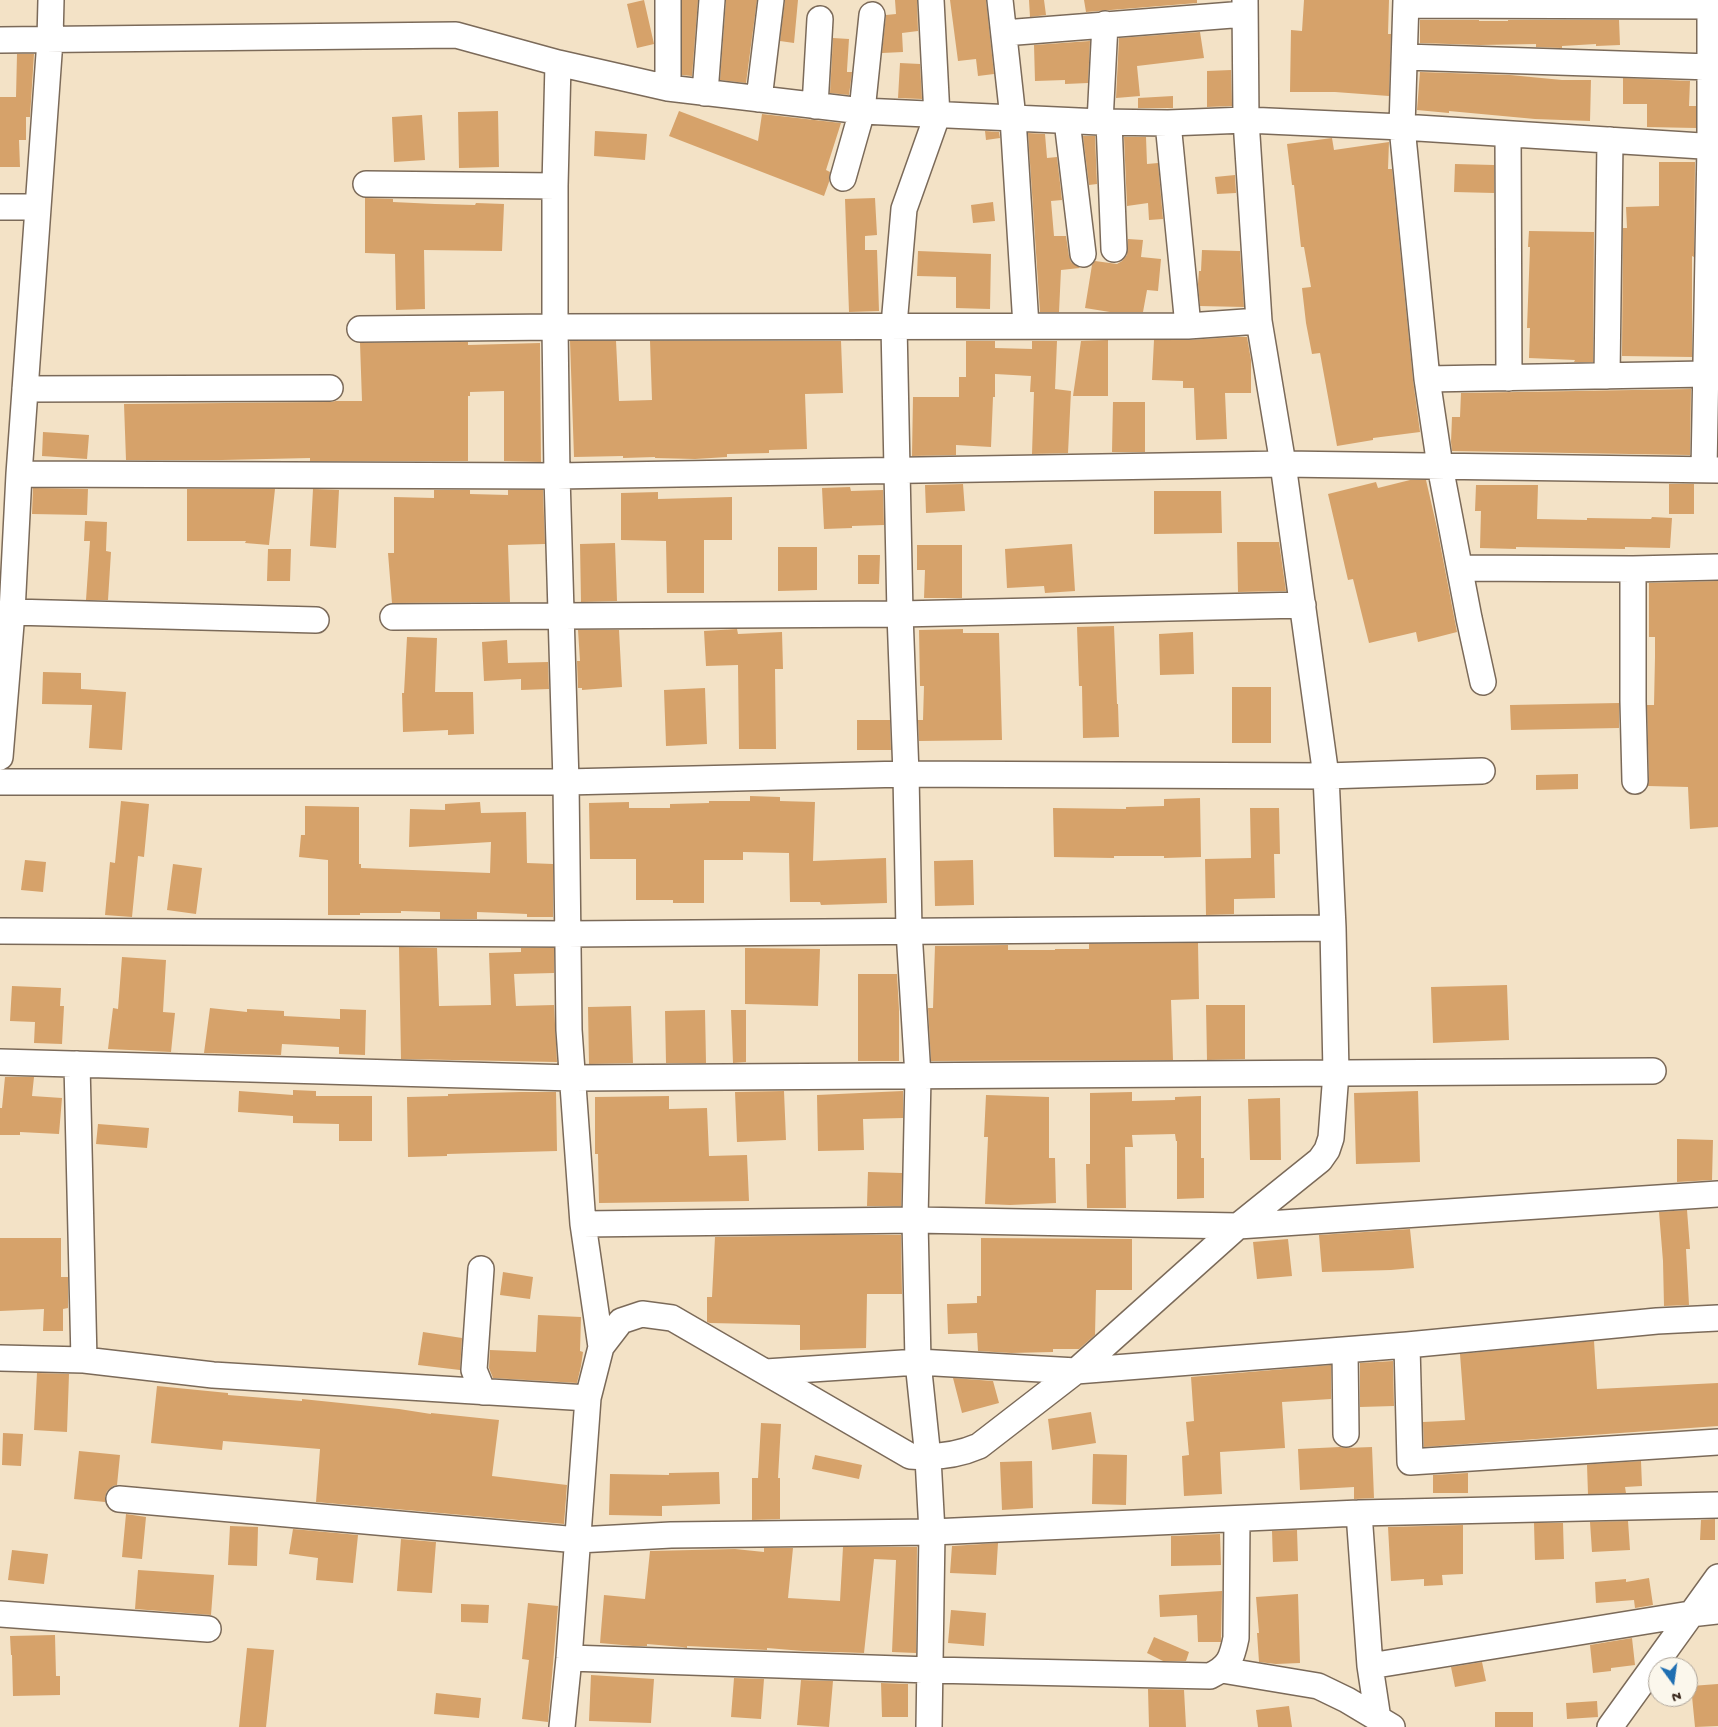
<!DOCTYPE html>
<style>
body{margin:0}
#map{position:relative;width:1718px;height:1727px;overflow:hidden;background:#f3e2c6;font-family:"Gochi Hand",sans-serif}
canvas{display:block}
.north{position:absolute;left:1648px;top:1657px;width:50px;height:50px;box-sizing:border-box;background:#fbf7ec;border:1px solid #aea59a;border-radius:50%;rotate:166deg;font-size:14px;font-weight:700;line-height:20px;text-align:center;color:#3b2a1e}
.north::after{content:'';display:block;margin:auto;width:18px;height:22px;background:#1f6fb2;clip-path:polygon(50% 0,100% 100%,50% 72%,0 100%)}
</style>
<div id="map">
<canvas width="1718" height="1727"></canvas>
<div class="north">N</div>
</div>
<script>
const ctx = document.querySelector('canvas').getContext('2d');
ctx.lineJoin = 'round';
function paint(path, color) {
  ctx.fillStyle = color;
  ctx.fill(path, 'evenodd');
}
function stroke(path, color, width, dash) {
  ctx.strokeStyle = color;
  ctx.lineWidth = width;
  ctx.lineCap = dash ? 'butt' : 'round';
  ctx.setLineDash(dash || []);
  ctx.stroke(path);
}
paint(new Path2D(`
 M644 0 654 44 637 48 627 4Z
 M682 0H698L692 76 682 75Z
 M726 0H757L746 83 720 80Z
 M785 0H798L794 43 780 41Z
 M895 0H917L918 31 902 33 903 52 882 53 886 15 896 14Z
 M950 0H986L994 74 978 76 976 59 958 61Z
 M1029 0H1044L1046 15 1030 17Z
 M1084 0H1197V3L1086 12Z
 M1304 0H1389L1388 34H1391L1389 96 1335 92H1290L1291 30 1302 31Z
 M1420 20H1479V21H1508V20H1619L1620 45 1596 46V44L1562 46V48L1536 47V44L1480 45 1420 43Z
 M1200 32 1204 58 1137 66 1140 96 1116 98 1119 38Z
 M833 38 849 39 847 70V72H852L849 95 830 93Z
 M1090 41 1088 83 1065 84V80L1035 81 1034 45Z
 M17 54H34L30 117H26V140H19L20 167H0V97H16Z
 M900 63 920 64 922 99 898 98Z
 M1231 70 1232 106 1207 107V71Z
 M1420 72 1510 75 1562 80H1591L1590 121 1535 119 1449 111V113L1417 110Z
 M1623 78 1690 81 1689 106H1696V128L1647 127V104H1623Z
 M1173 96V108H1138V98Z
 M498 111 499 167 459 168 458 112Z
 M679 111 758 141 762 114 841 123 826 170 830 172 829 182 824 196 669 136Z
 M422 115 425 160 394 162 392 117Z
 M595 131 647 134 645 160 594 156Z
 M985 131 999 132 1000 138 986 140Z
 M1028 133 1045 134 1047 158 1057 157 1062 200 1051 201 1054 236H1066L1069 256 1071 262 1080 268 1061 270 1059 312H1040Z
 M1083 136H1095L1097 184 1089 185Z
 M1124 137H1146L1147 164 1158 163 1163 219 1149 220 1148 203 1127 206Z
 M1332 138 1334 150 1389 142 1388 169H1392L1413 380 1420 432 1373 438V440L1337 446 1320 353 1312 354 1306 323 1302 288 1311 287 1304 247H1301L1294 185H1292L1287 144Z
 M1659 162H1695L1694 257 1692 256V357L1622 356 1623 228H1627L1626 207 1659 206Z
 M1455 164 1494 165V193L1454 192Z
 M1235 175 1236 193 1217 194 1215 177Z
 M365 198 393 199V202L435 204 475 205 476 203 504 204 502 251 424 250 425 309 396 310 395 254 365 253Z
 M875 198 877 235 865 236V250H877L879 311 849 312 845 199Z
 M993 202 995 221 973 223 971 205Z
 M1529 231 1594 232 1593 362H1574L1575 360 1529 358 1530 328H1527L1530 247H1528Z
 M1128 239 1143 240 1141 257 1161 259 1158 291 1147 290 1143 312H1110L1085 308 1092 265 1095 261 1117 264 1122 261 1127 255Z
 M1202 250 1240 251 1244 307 1200 306 1198 284 1199 271H1201Z
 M918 251 991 254 990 309 956 308V277L917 276Z
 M1234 337H1247L1251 360V393H1225L1227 439 1196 440 1194 388H1183V381L1152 380 1154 340H1189Z
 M1108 340V396H1073L1081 341Z
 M570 341H616L619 401 652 400 650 341H841L843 393 805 394 807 449 769 450V453L727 454V457L695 459 655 458V457L623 458V456L574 457Z
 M966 341H995V348L1032 349V341H1057L1055 389 1071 391 1068 453 1032 454 1034 392H1030L1031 376 995 374V397H993L991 447 956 445V455L912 456 913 397H959V377H966Z
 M468 342V345L540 343 541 462 504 461V391L470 392V396H468V461H310V458L222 460H126L124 404 330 402 336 401H362L360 343Z
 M1691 389 1690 455 1452 451 1451 442 1452 417H1460L1461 393Z
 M1113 402H1145V452H1112Z
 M43 432 89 435 87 459 42 456Z
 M1410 480H1426L1437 528 1457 632 1418 642 1416 632 1369 643 1353 579 1348 580 1328 494 1376 482 1378 488Z
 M963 484 965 511 926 513 925 485Z
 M1669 484H1694V514H1669Z
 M1476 485H1538L1537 519 1587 520V518L1651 519 1652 517 1672 518 1670 548 1625 547V549L1516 547V549L1480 548 1481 511H1475Z
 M850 487 851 491 883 490 884 525 852 526V528L824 529 822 488Z
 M33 488 88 489 87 515 32 514Z
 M187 489H275L269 545 245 543 246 541H187Z
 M313 489 339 490 336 548 310 546Z
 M434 490H470V494L508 495V490H543L545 544 508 545 510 602 392 603 388 553H394V497L434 498Z
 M1154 491H1221L1222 533 1154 534Z
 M658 492V499L732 497V540H704V593H667L666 541 621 540V493Z
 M85 521 107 522 106 551 111 552 108 600H86L90 541H84Z
 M1237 542H1279L1286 591 1238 592Z
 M615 543 617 601 581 602 580 544Z
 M1072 544 1075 591 1045 593 1044 586 1007 588 1005 549Z
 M917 545H962V598H924L925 570H917Z
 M778 547H817V590L778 591Z
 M268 549H291L290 581H267Z
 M858 555H880L879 584H858Z
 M1718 581V827L1690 829 1688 787 1648 786 1649 781 1647 705H1654L1655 657V637H1649V583Z
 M1114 626 1117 704H1118L1119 737 1083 738 1082 686H1079L1077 627Z
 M737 629 738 634 782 632 783 669H775L776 749H739L738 665 706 666 704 631Z
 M963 629V633H999L1002 740 919 741 918 720H923L924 686H920L919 630Z
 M578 630H619L622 687 582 690V688H578L577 661H580Z
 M1193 632 1194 674 1160 675 1159 634Z
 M407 637 437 638 435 692H473L474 734 448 735V730L403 732 402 693H404Z
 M507 640 508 663 548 662 549 689 521 690V679L484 681 482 642Z
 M43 672 81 673V689L126 692 122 750 89 748 92 705 42 704Z
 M1232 687H1271V743H1232Z
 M705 688 707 744 666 746 664 690Z
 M1619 703V728L1511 730 1510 705Z
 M857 720H890L891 750H857Z
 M1578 774V789L1536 790V775Z
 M750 796 780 797V801L815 802 813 861 886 858 887 903 821 905 820 902H790L789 853 743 852V860H704V903H673V900H636V859H590L589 803 629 802V808H670V804L709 803V801H750Z
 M1200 798 1201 857 1164 858V856H1114V858L1054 857 1053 808 1126 809V807L1164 806V799Z
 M121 801 149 804 144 857 138 856 132 917 105 915 110 862 115 863Z
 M480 802 481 813 526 812 527 863 553 864V917H527V914L477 912V919H440V912L401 911V913H360V915H328V860L299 857 301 835H305V806L359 807V864H361V868L490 873 491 842 409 847 410 809 445 810V804Z
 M1250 808H1279L1280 854H1274L1275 898 1234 899V914L1206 915 1205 859 1251 858Z
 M25 860 46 862 43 892 21 890Z
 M973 860 974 905 935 906 934 861Z
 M173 864 202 868 196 914 167 910Z
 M1198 943 1199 999 1171 1000 1173 1060 931 1061 928 1008H933L935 946 1008 945V950H1055V949H1089V944Z
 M399 947 437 948 439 1006 491 1005 489 953 521 952V948H554V973L514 974 516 1006 554 1005 557 1062 401 1059Z
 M745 948 820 949 818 1006 745 1004Z
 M122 957 166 960 163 1012 175 1013 171 1052 108 1049 113 1008 118 1009Z
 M858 974H897L899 1010V1061H858Z
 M1507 985 1509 1040 1433 1043 1431 987Z
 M12 986 61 988 60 1006H64L62 1044 34 1043 35 1022 10 1021Z
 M1206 1005H1245V1059L1207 1060Z
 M631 1006 633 1063 589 1064 588 1007Z
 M210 1008 247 1012V1009L284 1011V1016L340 1019V1009L366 1010 365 1055 339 1054V1047L282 1044 281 1055 204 1053Z
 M705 1010 706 1063H666L665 1011Z
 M731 1010H746V1062L733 1063Z
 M5 1077H34L32 1096 62 1098 59 1134 20 1132V1135H0V1108H2Z
 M293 1090 316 1091V1096H372V1141H339V1124L293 1123V1116L238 1112 239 1091 293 1095Z
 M784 1091 786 1140 737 1142 735 1092Z
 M903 1091V1118L863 1119 864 1150 818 1151 817 1095Z
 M1418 1091 1420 1162 1356 1164 1354 1093Z
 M521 1092H556L557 1151 447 1154V1156L408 1157 407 1097 448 1096V1094Z
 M1132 1092V1101L1175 1100V1097L1201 1096V1158H1204V1198L1177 1199V1141H1176L1175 1134 1132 1135 1133 1147H1125L1126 1208H1087L1086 1164H1090V1093Z
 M986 1095 1049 1097V1158H1055L1056 1203 1010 1205 985 1204 988 1137H984Z
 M669 1096V1109L707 1108 709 1156 747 1155 749 1201 599 1203 598 1154H595V1097Z
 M1280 1098 1281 1160H1250L1248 1099Z
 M98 1124 149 1128 147 1148 96 1144Z
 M1677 1139 1713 1140 1712 1180 1677 1182Z
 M868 1172 902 1173 901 1206H867Z
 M1687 1210 1690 1249H1686L1689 1305 1664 1306 1663 1261 1659 1212Z
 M1410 1229 1414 1268 1391 1270 1322 1272 1319 1235Z
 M825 1235H901L902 1294H867L866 1348 800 1350V1325L710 1323 707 1322V1297H712L715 1237Z
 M0 1238H61V1277H68V1308L63 1309V1331H43L44 1309 0 1311Z
 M981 1238 1132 1239V1290H1096L1095 1335 1079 1349H1053V1352L1011 1353 978 1351 977 1333 948 1334 947 1304 977 1303V1296H981Z
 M1288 1239 1292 1276 1257 1279 1253 1242Z
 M503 1272 533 1277 530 1299 500 1295Z
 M538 1315 581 1317 580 1351 583 1352 581 1366 577 1383 493 1378 489 1368 490 1350 536 1352Z
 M423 1332 462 1338 460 1370 418 1365Z
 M1594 1341 1597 1389 1718 1383V1426L1424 1447 1423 1422 1465 1420 1460 1354Z
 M1393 1361 1394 1406 1360 1407V1363Z
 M1331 1365V1399L1282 1402 1285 1448 1220 1452 1222 1494 1184 1496 1182 1456 1189 1455 1186 1422 1194 1421 1191 1377Z
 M37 1373 69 1374 67 1432 34 1430Z
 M953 1378 993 1381 999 1403 962 1413Z
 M157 1386 228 1393V1395L302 1401V1399L399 1409 431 1414V1413L499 1420 492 1476 567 1485 564 1524 316 1502 320 1449 223 1441 222 1450 151 1443Z
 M1091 1412 1096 1443 1052 1450 1048 1419Z
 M761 1423 781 1424 778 1478H780V1519L752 1520V1478H758Z
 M3 1433 23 1434 21 1466 2 1465Z
 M1340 1447 1346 1448 1372 1447 1374 1498 1354 1499V1487L1300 1490 1298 1449Z
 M79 1451 120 1455 117 1485 113 1486 107 1491 105 1497V1502L74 1499Z
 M1093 1454 1127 1455 1126 1505 1092 1504Z
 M815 1455 862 1465 859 1479 812 1469Z
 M1032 1461 1033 1508 1002 1510 1000 1462Z
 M1641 1461 1642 1486 1625 1487 1626 1493 1588 1494 1587 1465 1564 1466Z
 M719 1472 720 1504 662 1506V1516L609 1515 610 1474 669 1475V1473Z
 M1468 1473V1493H1433V1475Z
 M126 1514 146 1517 142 1559 122 1557Z
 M1715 1519V1540H1700L1701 1520Z
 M1628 1521 1630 1550 1592 1552 1590 1522Z
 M1534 1523H1563L1564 1559 1535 1560Z
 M1463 1525V1574L1442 1575 1443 1585 1424 1586V1579L1391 1581 1388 1527Z
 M230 1526 258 1527 257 1566 228 1565Z
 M293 1529 358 1535 353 1583 316 1580 318 1558 289 1554Z
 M1297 1530 1298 1561 1273 1562 1272 1531Z
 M1220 1534 1221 1565 1171 1566V1536Z
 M401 1539 436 1542 432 1593 397 1591Z
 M998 1543 996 1575 950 1573 952 1546Z
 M843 1547H917L916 1653 892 1652 896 1560 874 1559 864 1653 803 1651 767 1648V1650L687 1646V1648L682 1647 647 1644V1646H633L600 1643 604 1595 645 1599 650 1551 735 1549 764 1552V1548H793L788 1598 840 1601Z
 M12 1550 48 1554 44 1584 8 1580Z
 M138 1570 214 1575 211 1615 135 1609Z
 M1649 1578 1653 1605 1635 1608 1634 1600 1596 1603 1595 1582 1626 1579V1582Z
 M1222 1591 1221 1642H1198L1197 1615 1160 1617 1159 1595Z
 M1298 1594 1300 1663 1276 1664 1259 1662 1257 1633H1259L1256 1597Z
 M528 1603 558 1606 548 1722 522 1719 529 1660 522 1659Z
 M461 1604 489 1605 488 1623 461 1622Z
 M951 1610 986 1613 984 1646 948 1643Z
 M55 1635 56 1676H60V1695L13 1696 12 1655H11L10 1636Z
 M1154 1637 1189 1652 1186 1661H1163L1147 1653Z
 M1632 1638 1635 1665 1611 1668V1671L1593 1673 1590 1645Z
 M247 1648 274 1650 266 1727H239Z
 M1482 1662 1486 1681 1455 1687 1451 1667Z
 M591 1675 654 1679 651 1723 589 1721Z
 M734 1678 764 1679 761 1719 731 1717Z
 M801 1680 833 1681 829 1727 797 1725Z
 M881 1683 908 1684V1717H882Z
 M1718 1684V1726L1695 1727 1691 1686Z
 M1148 1689 1184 1690 1186 1727H1149Z
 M436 1693 481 1698 479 1718 434 1714Z
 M1597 1701 1598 1717 1567 1719 1566 1703Z
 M1289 1706 1292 1727H1258L1256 1710Z
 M1495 1712H1533V1727H1495Z`), '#d6a26a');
const minor = new Path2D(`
 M1000 0 1013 118 1026 326
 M1406 0 1402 127 1427 379 1440 466 1469 618 1483 682
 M1406 5 1710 6
 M1004 33 1245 14
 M0 40 456 35 558 63 668 88 862 111 1100 122 1168 123 1246 120 1402 127 1718 147
 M1405 57 1711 67
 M558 63 555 186V327L557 476 566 782 569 1030 583 1224 601 1347
 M668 88V0
 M705 93 712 0
 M759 99 771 0
 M815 106 820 19
 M1067 121 1083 254
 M1100 122 1105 24
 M1109 122 1114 249
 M1168 123 1188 326
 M1508 134 1509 378
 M843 178 862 111 872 15
 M366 184 555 186
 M0 207H38
 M360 329 555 327 1188 326 1259 321
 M1607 376 1610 140
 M1427 379 1706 374
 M25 389 330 388
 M1704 470 1710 146V0
 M19 474 557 476 1283 464 1718 470
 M1460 568 1633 569 1718 567
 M1633 569V701L1635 781
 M12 612 316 620
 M393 617 900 614 1303 605
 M0 757 12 612 19 474 50 40 51 0
 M0 782H566L906 774 1326 776 1482 771
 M0 931 567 934 1333 928
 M0 1062 573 1078 1653 1071
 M77 1064 84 1360
 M583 1224 915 1220 1238 1226 1718 1194
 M481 1269 474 1370 483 1392
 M1407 1345 1410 1462 1718 1442
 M1345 1350 1346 1434
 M0 1358 84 1360 213 1375 588 1398
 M766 1372 918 1362 1076 1371 1407 1345 1657 1321 1718 1318
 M119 1499 578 1540 671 1535 932 1532 1359 1513 1718 1505
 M1359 1513 1370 1666 1690 1614 1718 1611
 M0 1614 208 1629
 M569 1658 930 1670 1210 1676C1229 1667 1232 1658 1236 1638L1237 1520
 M1370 1666 1378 1719
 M1222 1670 1318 1686 1347 1700 1392 1727
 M562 1727 569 1658 588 1398 601 1347 621 1321 642 1314 672 1318 910 1456C934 1458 956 1456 979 1446L1076 1371 1238 1226 1320 1160 1327 1150 1331 1138 1336 1073 1333 928 1326 776 1283 464 1259 321 1246 120 1245 0
 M929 1727 932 1532 928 1458 918 1362 915 1220 918 1076 909 931 906 774 900 614 894 325 904 209 937 116 931 0
 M1610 1727 1718 1577`);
stroke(minor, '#7b6a59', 28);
stroke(minor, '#fff', 25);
</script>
